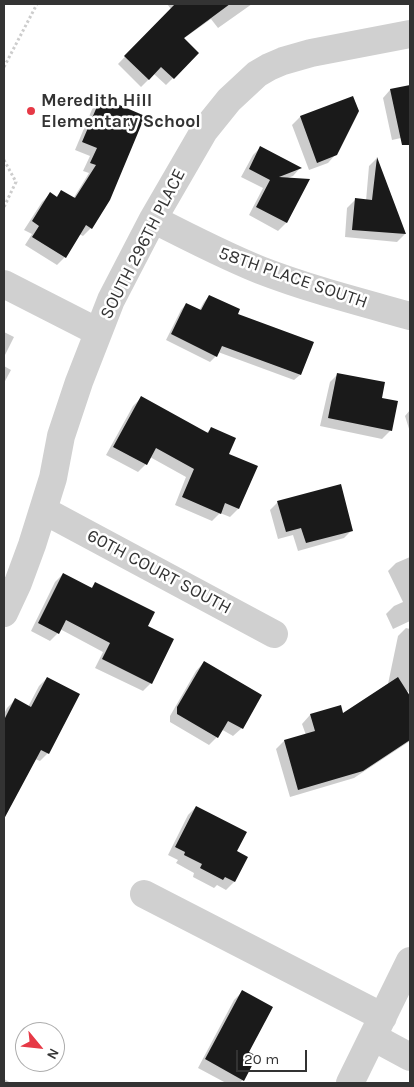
<!DOCTYPE html>
<style>
body{margin:0}
#map{position:relative;width:414px;height:1087px;overflow:hidden;background:#fff;font-family:Karla,sans-serif}
canvas{display:block}
.frame{position:absolute;inset:0;border:5px solid #333;pointer-events:none}
.north{position:absolute;left:15px;top:1022px;width:50px;height:50px;box-sizing:border-box;background:#fff;border:1px solid #adadad;border-radius:50%;rotate:118deg;font-size:14px;font-weight:700;line-height:20px;text-align:center;color:#333}
.north::after{content:'';display:block;margin:auto;width:18px;height:22px;background:#e63946;clip-path:polygon(50% 0,100% 100%,50% 72%,0 100%)}
.scale{position:absolute;left:236px;top:1050px;width:71px;height:22px;box-sizing:border-box;border:2px solid #333;border-top:0;padding-left:6px;font-size:15px;line-height:18px;white-space:nowrap;color:#333;-webkit-text-stroke:4px #fff;paint-order:stroke}
</style>
<div id="map">
<canvas width="414" height="1087"></canvas>
<div class="frame"></div>
<div class="north">N</div>
<div class="scale">20 m</div>
</div>
<script>
const ctx = document.querySelector('canvas').getContext('2d');
ctx.lineJoin = 'round';
function paint(path, color) {
  ctx.fillStyle = color;
  ctx.fill(path, 'evenodd');
}
function stroke(path, color, width, dash) {
  ctx.strokeStyle = color;
  ctx.lineWidth = width;
  ctx.lineCap = dash ? 'butt' : 'round';
  ctx.setLineDash(dash || []);
  ctx.stroke(path);
}
function write(font, color, halo, rows, align = 'center') {
  ctx.font = font + ' Karla,sans-serif';
  ctx.lineWidth = 5;
  ctx.setLineDash([]);
  ctx.textBaseline = 'middle';
  ctx.strokeStyle = halo;
  ctx.fillStyle = color;
  for (const [text, x, y, turn = 0] of rows) {
    ctx.save();
    ctx.translate(x, y);
    ctx.rotate((+turn || 0) * Math.PI / 180);
    ctx.textAlign = isNaN(turn) ? turn : align;
    if (halo) ctx.strokeText(text, 0, 0);
    ctx.fillText(text, 0, 0);
    ctx.restore();
  }
}
paint(new Path2D(`
 M167 4H252L218 28 211 19 183 39 198 53 166 85 154 74 141 87 118 64 171 9Z
 M410 86V136L392 140 383 98 390 90Z
 M353 97 336 154 328 163 309 170 292 125 300 117Z
 M102 99 143 116 91 228 83 236 79 234 65 257 57 265 25 245 32 234 24 230 42 202 50 194 56 197 61 192 73 199 89 173 83 171 90 156 75 150 93 107Z
 M261 147 300 168 293 176 285 179 308 180 286 223 278 231 249 215 263 188 241 177 253 155Z
 M376 159 405 234 397 242 345 237 347 208 355 200 366 201 369 166Z
 M209 296 236 315 300 375 294 380 218 352 216 356 210 362 166 340 181 310 186 304 199 311 204 302Z
 M4 332 14 337 4 357Z
 M4 366 11 370 4 383Z
 M338 374 381 399 390 431 382 439 320 426 330 382Z
 M141 398 206 433 211 429 228 454 238 509 230 517 220 513 212 521 175 505 186 477 150 457 146 464 138 472 106 455 133 406Z
 M410 410V432L405 416Z
 M278 502 352 530 344 538 298 551 293 535 278 539 270 510Z
 M410 557V621L393 629 386 614 394 606 403 602 388 571 396 563Z
 M63 574 91 588 96 583 151 683 143 691 95 668 103 652 60 629 58 633 50 641 31 631 55 582Z
 M406 628 410 629V692L405 691 410 698V741L354 778 290 797 276 749 284 741 306 735 302 724 310 715H342L388 684 398 636Z
 M204 662 261 695 242 728 233 736 221 729 217 737 209 745 170 722V716L196 671Z
 M47 678 48 753 40 761 35 759 4 816V714L7 708 15 700 28 707 39 686Z
 M196 807 235 852 246 858 234 882 226 890 217 885 214 888 193 877 194 873 176 863 178 860 168 855 188 815Z
 M242 992 247 1052 243 1080 239 1083H226L198 1068 234 1000Z
 M4 1079 11 1083H4Z`), '#0003');
paint(new Path2D(`
 M175 4H230L184 38 199 53 174 79 161 67 149 80 124 56Z
 M410 85V145H402L390 89Z
 M353 96 359 111 337 155 317 163 300 116Z
 M101 97 145 116 110 200 92 229 86 225 66 258 32 237 39 226 32 221 50 192 57 197 61 190 75 198 96 165 90 163 97 148 82 142Z
 M260 146 302 168 279 177 310 179 287 223 256 207 270 180 249 169Z
 M377 157 406 234 352 230 355 198 372 200Z
 M209 295 240 309 238 314 314 342 301 375 222 346 217 357 171 334 186 303 201 310Z
 M337 373 385 382 382 398 398 401 392 431 328 418Z
 M141 396 208 433 211 427 236 438 229 454 258 466 239 509 225 503 221 514 182 497 194 469 156 448 147 465 113 447Z
 M341 484 353 531 306 543 301 528 286 532 277 501Z
 M63 573 92 588 95 582 155 612 148 626 174 639 152 684 102 659 110 643 66 620 59 634 38 623Z
 M204 661 262 695 243 729 228 721 218 738 177 714V707Z
 M47 677 80 694 49 754 41 750 4 819V720L15 698 31 707Z
 M398 677 410 696V740L363 771 298 790 284 740 315 731 310 714 341 705 343 713Z
 M196 806 247 832 237 851 248 857 235 882 225 877 223 880 200 868 202 864 184 855 185 852 175 847Z
 M242 990 273 1007 249 1052 257 1056 244 1081 205 1059Z`), '#1a1a1a');
stroke(new Path2D(`
 M4 67 37 4
 M4 160 16 182 4 207`), '#cdcdcd', 3, [2.5, 2.5]);
stroke(new Path2D(`
 M153 219C188 237 223 255 260 270 309 289 360 302 410 316
 M4 284 98 332
 M43 510 274 634
 M4 613 18 583 32 545 53 478 61 436 79 382 111 300 153 219 204 131 229 100 257 74 269 67 283 61 311 53 410 34
 M144 894 383 1017
 M373 1037 410 1057
 M350 1083 410 961`), '#d0d0d0', 28);
for (const [x, y, r, color] of [
 [31,111,5,"#e63946"]
]) {
  const dot = new Path2D();
  dot.arc(x, y, r, 0, 2 * Math.PI);
  ctx.fillStyle = color;
  ctx.fill(dot);
  stroke(dot, '#fff', 2);
}
write('bold 18px', '#333', '#fff', [
 ["Meredith Hill",41,101],
 ["Elementary School",41,122]
], 'left');
write('18px', '#333', '#fff', [
 ["SOUTH 296TH PLACE",143,244,-63],
 ["58TH PLACE SOUTH",293,278,19],
 ["60TH COURT SOUTH",159,572,28]
]);
</script>
